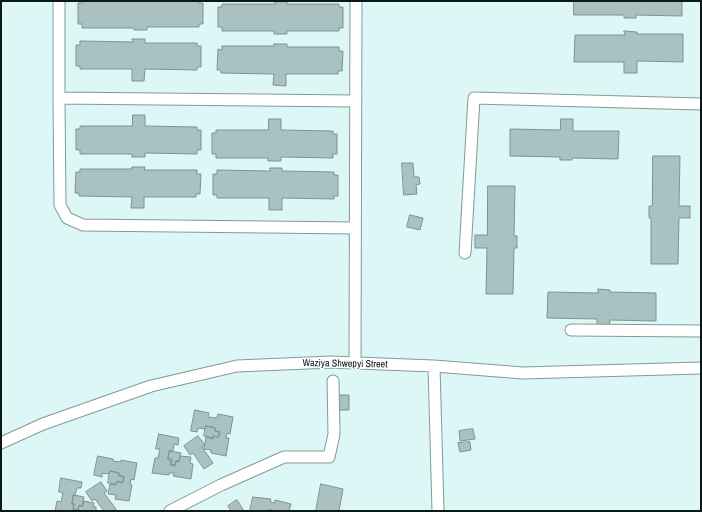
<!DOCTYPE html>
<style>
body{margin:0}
#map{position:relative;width:702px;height:512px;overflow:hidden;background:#ddf6f6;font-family:"Archivo Narrow",sans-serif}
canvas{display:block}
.frame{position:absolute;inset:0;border:2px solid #0e1717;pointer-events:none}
</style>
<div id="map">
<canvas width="702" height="512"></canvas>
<div class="frame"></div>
</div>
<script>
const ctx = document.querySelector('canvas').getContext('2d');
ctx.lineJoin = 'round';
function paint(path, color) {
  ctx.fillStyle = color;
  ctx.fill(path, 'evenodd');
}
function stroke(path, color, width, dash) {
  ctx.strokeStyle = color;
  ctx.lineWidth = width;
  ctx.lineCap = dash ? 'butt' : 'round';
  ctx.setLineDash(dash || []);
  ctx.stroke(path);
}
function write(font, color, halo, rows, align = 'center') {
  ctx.font = font + ' "Archivo Narrow",sans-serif';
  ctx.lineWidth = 3;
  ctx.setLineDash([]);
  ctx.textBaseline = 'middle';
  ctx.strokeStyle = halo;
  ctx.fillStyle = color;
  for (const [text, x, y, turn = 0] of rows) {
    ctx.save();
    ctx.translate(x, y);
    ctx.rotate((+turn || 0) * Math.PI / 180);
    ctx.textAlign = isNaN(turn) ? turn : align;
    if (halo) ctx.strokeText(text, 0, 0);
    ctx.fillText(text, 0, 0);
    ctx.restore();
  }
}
const building = new Path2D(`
 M82 1H199V3H203V24H199V27H147V30H134V28H82V24H78V3H82Z
 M275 1H287V4H339V7H343V28H339V31H287V34H274V31H222V27H218V7H222V4H275Z
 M574 1H682V16L636 15V18H624V15H574Z
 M624 31 637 32V34H683V62L637 61V73H624V62H574L575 35H625Z
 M132 39H145V43H197V46H201V67H197V70L145 69 144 81H132V69H80V66H76V45H80V41L133 42Z
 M274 44H287V47H339V51H343L342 71H338V74H286V86L273 85 274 74 221 73V70H217L218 49 222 50V46H274Z
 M133 115H145V126L197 127V130H201V150H197V154L145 153V157H132V154H80V150H76V129H80V126H132Z
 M269 119H281V130L333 131V134H337V154H333V158L281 157V161H268V158H216V154H212V133H216V130H268Z
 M561 119H573V131H619L618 159 572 158V160H560V157L510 156V129L560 130Z
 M653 156H680L679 206H690V218H679L678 264H651V218H649V206H652Z
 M402 163H413L414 177H419L420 184 416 185 417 194 404 195Z
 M132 167H145L144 170H197V174H201L200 194H196V197H144V208H131L132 197 79 196V193H75L76 172H80V169H132Z
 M270 168H282V171L334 172V175H338V196H334V199L282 198V210H269V198H217V195H213V174H217V170L270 171Z
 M488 186H515L514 236H517V248H514L513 294H486L487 248H475V235H487Z
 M410 215 423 218 420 230 407 227Z
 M598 289 610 290V292L656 293V321L610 320 609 328H597V319L547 318 548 292 598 293Z
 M338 395H349V410H338Z
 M195 410 209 413 208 417 217 418 218 414 233 417 230 434 227 433 226 438H229L226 456 211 453V450L204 449 206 437 213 439V436L219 437 220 432 215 431V428L206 426 205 429 198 428 197 432 191 431Z
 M206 426 215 428V431L219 432 218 437 213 436V438L204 436Z
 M473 429 475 439 460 441 459 431Z
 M159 434 179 438 178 445 174 444 173 451H169L168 460H171L170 465 175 466 176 461 179 462 180 456 191 457 190 463 193 464 191 479 173 476 174 473H169V475L152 473 155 458H158L160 449H156Z
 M198 436 205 445 202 447 213 463 204 469 193 453 190 455 184 446Z
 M470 442 471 450 460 452 458 443Z
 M170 451 181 453 179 461H176L175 465H171L172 459H168Z
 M98 456 113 459V461L121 462V460L137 463 134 480 131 479 130 484 132 485 129 501 115 499 116 495 108 494 110 484 116 485 117 482 123 483 124 477 119 475V473L110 471 109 474 102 473V477L94 475Z
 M110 471 119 473 118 476 124 477 122 482 117 481 116 484 108 483Z
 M61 478 82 482 81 488H77L75 495H73L72 504H74L73 510H78L79 506H83L84 501 94 503 93 507H96V511H55L57 501 61 502 63 493 59 492Z
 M101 482 107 491 104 493 116 509 113 511H104L95 499 92 501 86 492Z
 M321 484 343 489 339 511H316Z
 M74 495 84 497 82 506 79 505 78 510 73 509 74 504H72Z
 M253 497 271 499 270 502 275 503V500L291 504 289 511H273L269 509 268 511H250Z
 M237 500 244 511H231L228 506Z`);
paint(building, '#aac1c1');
stroke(building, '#7c9393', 1);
const street = new Path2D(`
 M59 98V1
 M355 228 83 225 67 218 60 205 59 98 356 101
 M465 253 474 98 701 104
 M571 330 701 331
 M355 363 356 1
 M434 366 438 511
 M1 443 43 424 151 386 237 366 331 362 434 366 523 373 701 368
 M170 511 221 485 284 457H329L334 434 333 381`);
stroke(street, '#839a99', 13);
stroke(street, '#fff', 11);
write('10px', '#0e1717', '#fff', [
 ["Waziya Shwepyi Street",345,364,1]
]);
</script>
